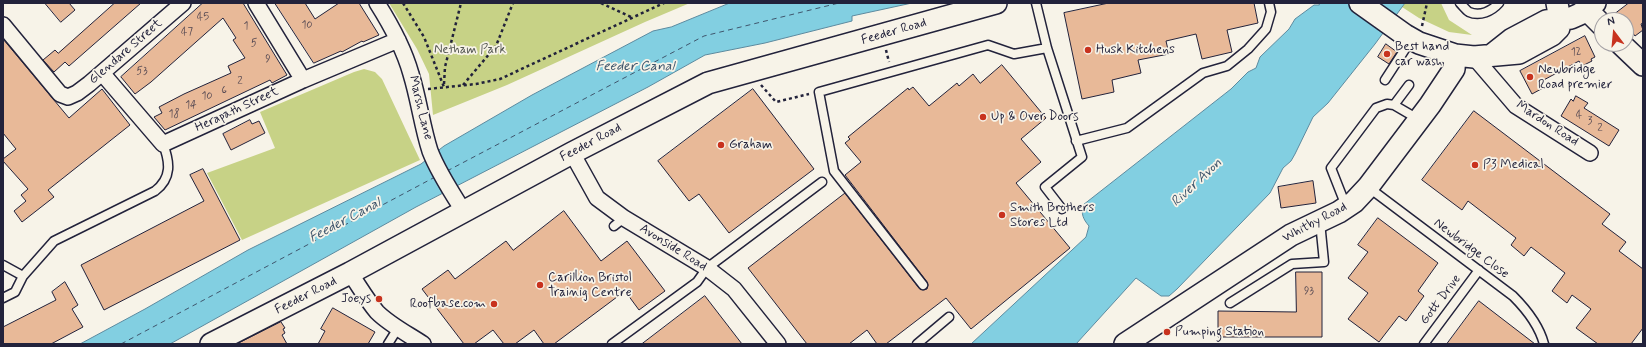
<!DOCTYPE html>
<style>
body{margin:0}
#map{position:relative;width:1646px;height:347px;overflow:hidden;background:#f7f3e8;font-family:Mynerve,sans-serif}
canvas{display:block}
.frame{position:absolute;inset:0;border:4px solid #22223b;pointer-events:none}
.north{position:absolute;left:1594px;top:12px;width:40px;height:40px;box-sizing:border-box;background:#f7f3e8;border:1px solid #a29fa3;border-radius:50%;rotate:344deg;font-size:11px;font-weight:700;line-height:16px;text-align:center;color:#22223b}
.north::after{content:'';display:block;margin:auto;width:14px;height:18px;background:#c8321e;clip-path:polygon(50% 0,100% 100%,50% 72%,0 100%)}
</style>
<div id="map">
<canvas width="1646" height="347"></canvas>
<div class="frame"></div>
<div class="north">N</div>
</div>
<script>
const ctx = document.querySelector('canvas').getContext('2d');
ctx.lineJoin = 'round';
function paint(path, color) {
  ctx.fillStyle = color;
  ctx.fill(path, 'evenodd');
}
function stroke(path, color, width, dash) {
  ctx.strokeStyle = color;
  ctx.lineWidth = width;
  ctx.lineCap = dash ? 'butt' : 'round';
  ctx.setLineDash(dash || []);
  ctx.stroke(path);
}
function write(font, color, halo, rows, align = 'center') {
  ctx.font = font + ' Mynerve,sans-serif';
  ctx.lineWidth = 3.5;
  ctx.setLineDash([]);
  ctx.textBaseline = 'middle';
  ctx.strokeStyle = halo;
  ctx.fillStyle = color;
  for (const [text, x, y, turn = 0] of rows) {
    ctx.save();
    ctx.translate(x, y);
    ctx.rotate((+turn || 0) * Math.PI / 180);
    ctx.textAlign = isNaN(turn) ? turn : align;
    if (halo) ctx.strokeText(text, 0, 0);
    ctx.fillText(text, 0, 0);
    ctx.restore();
  }
}
paint(new Path2D(`
 M389 3H690L645 22 507 85 433 115 429 74 417 49Z
 M1405 3H1441L1449 20 1472 35 1449 32 1419 18 1402 7Z
 M364 69 375 72 382 79 420 160 242 240 207 173 275 148 260 112 354 72Z`), '#c7d286');
const water = new Path2D(`
 M730 3H912L852 16V21L765 43 705 55 648 87 416 207 170 344H80L145 309 248 250 421 164 444 146 532 95 653 31 671 27Z
 M1319 3H1405L1375 44 1328 103 1313 117 1295 154 1291 161 1283 168 1270 193 1177 289 1169 296H1161L1136 278 1076 344H971L1086 237 1089 226C1083 219 1081 214 1083 205L1231 89 1248 72 1256 68 1260 57 1289 29 1295 19 1314 5H1319Z`);
paint(water, '#82cfe1');
stroke(water, '#5c8a9f', 1);
stroke(new Path2D(`
 M447 171 704 36 839 3
 M121 344 435 177`), '#3f566d', 1, [5, 4]);
const building = new Path2D(`
 M45 3H69L75 10 61 22Z
 M115 3H141L69 66 65 62 54 72 43 60 55 50 58 53Z
 M203 3H243L287 75 272 83 270 80 165 130 154 117 162 113 159 107 184 94 231 73 228 66 245 58 233 40 236 38 223 18 151 82 135 94 121 77Z
 M275 3H305L315 19 339 3H359L379 35 363 42 362 41 342 52 341 51 314 63Z
 M1109 3H1254L1258 23 1227 30 1232 52 1202 59 1196 34 1166 41 1169 54 1138 60 1141 73 1112 80 1114 92 1082 99 1064 13Z
 M1629 3H1643V23L1641 24 1643 30 1635 36 1626 24V20H1613L1611 17Z
 M1585 36 1595 57 1591 59 1592 61 1582 66 1579 61 1540 82 1543 88 1532 94 1520 71Z
 M3 39 69 118 102 89 130 125 48 190 54 197 22 222 14 211 26 201 21 195 28 189 3 161V159L16 149 3 133Z
 M1386 44 1397 52 1389 64 1378 57Z
 M1002 65 1046 118 1021 139 1041 162 1016 183 1070 248 971 329 946 298 886 344H877L867 330 849 344H807L748 268 845 193 919 288 923 290 927 289 928 285 927 282 845 175 861 162 845 143 850 139 848 137 908 88 909 90 913 87 929 106 957 83 959 86 973 74 980 83Z
 M753 89 814 169 729 233 699 194 689 201 658 161Z
 M1576 96 1588 103 1584 108 1619 130 1609 146 1561 116 1571 99 1573 101Z
 M1474 111 1610 214 1602 224 1626 242 1619 251 1643 269V328L1631 344H1598L1576 328 1591 309 1572 295 1567 303 1552 291 1565 273 1531 247 1524 256 1511 245 1516 238 1468 201 1462 210 1422 180Z
 M250 120 252 124 259 121 265 133 231 150 223 134Z
 M203 169 240 240 104 310 81 265 204 201 190 175Z
 M1313 181 1316 203 1281 208 1278 187Z
 M564 211 601 261 627 241 665 291 639 310 625 291 554 344H544L534 330 515 344H504L493 330 474 344H464L422 289 448 270 455 279 506 241 513 250Z
 M1378 218 1438 263 1418 291 1424 296 1406 321 1399 316 1379 342 1348 319 1368 293 1348 278 1368 252 1358 245Z
 M1296 272H1322V337H1218V311L1296 312Z
 M65 282 78 305 72 309 83 327 51 344H3V327L56 300 52 292Z
 M705 296 742 344H642Z
 M1479 301 1535 344H1447Z
 M333 308 375 332 368 344H318L325 331 321 329Z
 M281 322 285 328 283 329 285 333 282 335 287 344H237Z`);
paint(building, '#e8b998');
stroke(building, '#22223b', 1);
const lane = new Path2D(`
 M1036 3 1047 48 1082 157 1045 187 1062 209
 M1460 3C1463 6 1466 10 1469 12 1480 17 1492 11 1499 3
 M1385 80 1411 40
 M1409 85 1394 105 1418 119
 M1076 141 1127 128 1203 73 1227 66 1248 49 1266 29 1271 12 1269 3
 M1368 187 1513 296C1527 310 1539 325 1544 344
 M1346 206 1331 168 1376 108 1387 104 1394 105
 M614 226 624 218
 M3 265 23 276
 M923 285 834 171 819 92 988 45 1014 54 1047 48
 M3 298 15 292 23 276 54 241 155 191C172 178 170 162 163 144
 M1230 303 1292 264 1324 262 1320 222
 M388 344 398 328
 M612 344 697 282 707 268 822 182
 M917 344 949 317
 M1424 344 1479 270`);
const street = new Path2D(`
 M256 3 303 80
 M377 3C391 25 404 49 411 74 419 100 422 126 430 151 438 172 452 193 464 212
 M3 25 60 94 68 97 77 93 89 84 183 3
 M1474 57 1516 106 1590 153
 M102 73 163 144 303 80 398 40
 M572 153 597 198 624 218 707 268 734 289 778 344
 M350 273C359 286 367 300 377 312 390 325 408 334 423 344`);
const secondary = new Path2D(`
 M1360 3 1405 35 1419 43 1455 55 1474 57 1519 53 1552 35 1559 28 1560 20 1557 3
 M1587 10 1602 25
 M1621 44 1643 65
 M1493 54 1512 39 1546 21 1571 18 1580 14 1595 3
 M211 344 350 273 572 153 708 83 996 3
 M1125 344 1291 235 1339 212 1354 202 1368 187 1430 105 1454 69 1455 55`);
stroke(lane, '#22223b', 11);
stroke(street, '#22223b', 18);
stroke(secondary, '#22223b', 24);
stroke(new Path2D(`
 M403 3 424 37 444 87
 M601 3 633 18
 M1422 26 1427 3
 M886 50 889 62
 M444 84 445 67 461 3
 M463 85 496 46 513 3
 M761 85 776 102 809 94
 M428 89 476 84 500 79 664 3`), '#22223b', 2.5, [3, 3]);
stroke(lane, '#f7f3e8', 8);
stroke(street, '#f7f3e8', 15);
stroke(secondary, '#f7f3e8', 21);
for (const [x, y, r, color] of [
 [1088,50,4,"#c8321e"],
 [1387,54,4,"#c8321e"],
 [1530,77,4,"#c8321e"],
 [983,117,4,"#c8321e"],
 [721,145,4,"#c8321e"],
 [1475,165,4,"#c8321e"],
 [1002,215,4,"#c8321e"],
 [540,285,4,"#c8321e"],
 [379,299,4,"#c8321e"],
 [494,304,4,"#c8321e"],
 [1167,332,4,"#c8321e"]
]) {
  const dot = new Path2D();
  dot.arc(x, y, r, 0, 2 * Math.PI);
  ctx.fillStyle = color;
  ctx.fill(dot);
  stroke(dot, '#f7f3e8', 1.5);
}
write('11px', '#544852', null, [
 ["45",203,18],
 ["10",307,26],
 ["1",246,27],
 ["47",187,33],
 ["5",254,44],
 ["12",1576,53],
 ["9",268,60],
 ["53",142,72],
 ["2",240,82],
 ["6",224,91],
 ["10",207,97],
 ["14",191,106],
 ["18",174,115],
 ["4",1579,116],
 ["3",1590,122],
 ["2",1600,129],
 ["93",1309,292]
]);
write('13px', '#22223b', '#f7f3e8', [
 ["Feeder Road",894,32,-16],
 ["Glendare Street",126,52,-41],
 ["Marsh Lane",420,108,76],
 ["Herapath Street",237,110,-25],
 ["Mardon Road",1547,124,33],
 ["Feeder Road",591,143,-28],
 ["Whitby Road",1315,223,-28],
 ["Avonside Road",673,248,32],
 ["Newbridge Close",1471,249,37],
 ["Feeder Road",306,296,-27],
 ["Gott Drive",1441,300,-53]
]);
write('13px', '#22223b', '#f7f3e8', [
 ["Best hand",1395,47],
 ["car wash",1395,62],
 ["Husk Kitchens",1096,50],
 ["Newbridge",1538,70],
 ["Road premier",1538,85],
 ["Up & Over Doors",991,117],
 ["Graham",729,145],
 ["P3 Medical",1483,165],
 ["Smith Brothers",1010,208],
 ["Stores Ltd",1010,223],
 ["Carillion Bristol",548,278],
 ["Trainig Centre",548,293],
 ["Joeys",371,299,"right"],
 ["Roofbase.com",486,304,"right"],
 ["Pumping Station",1175,332]
], 'left');
write('13px', '#545752', '#f7f3e8', [
 ["Netham Park",470,50]
]);
write('italic 14px', '#3f566d', '#f7f3e8', [
 ["Feeder Canal",635,67],
 ["River Avon",1197,183,-43],
 ["Feeder Canal",345,221,-28]
]);
</script>
